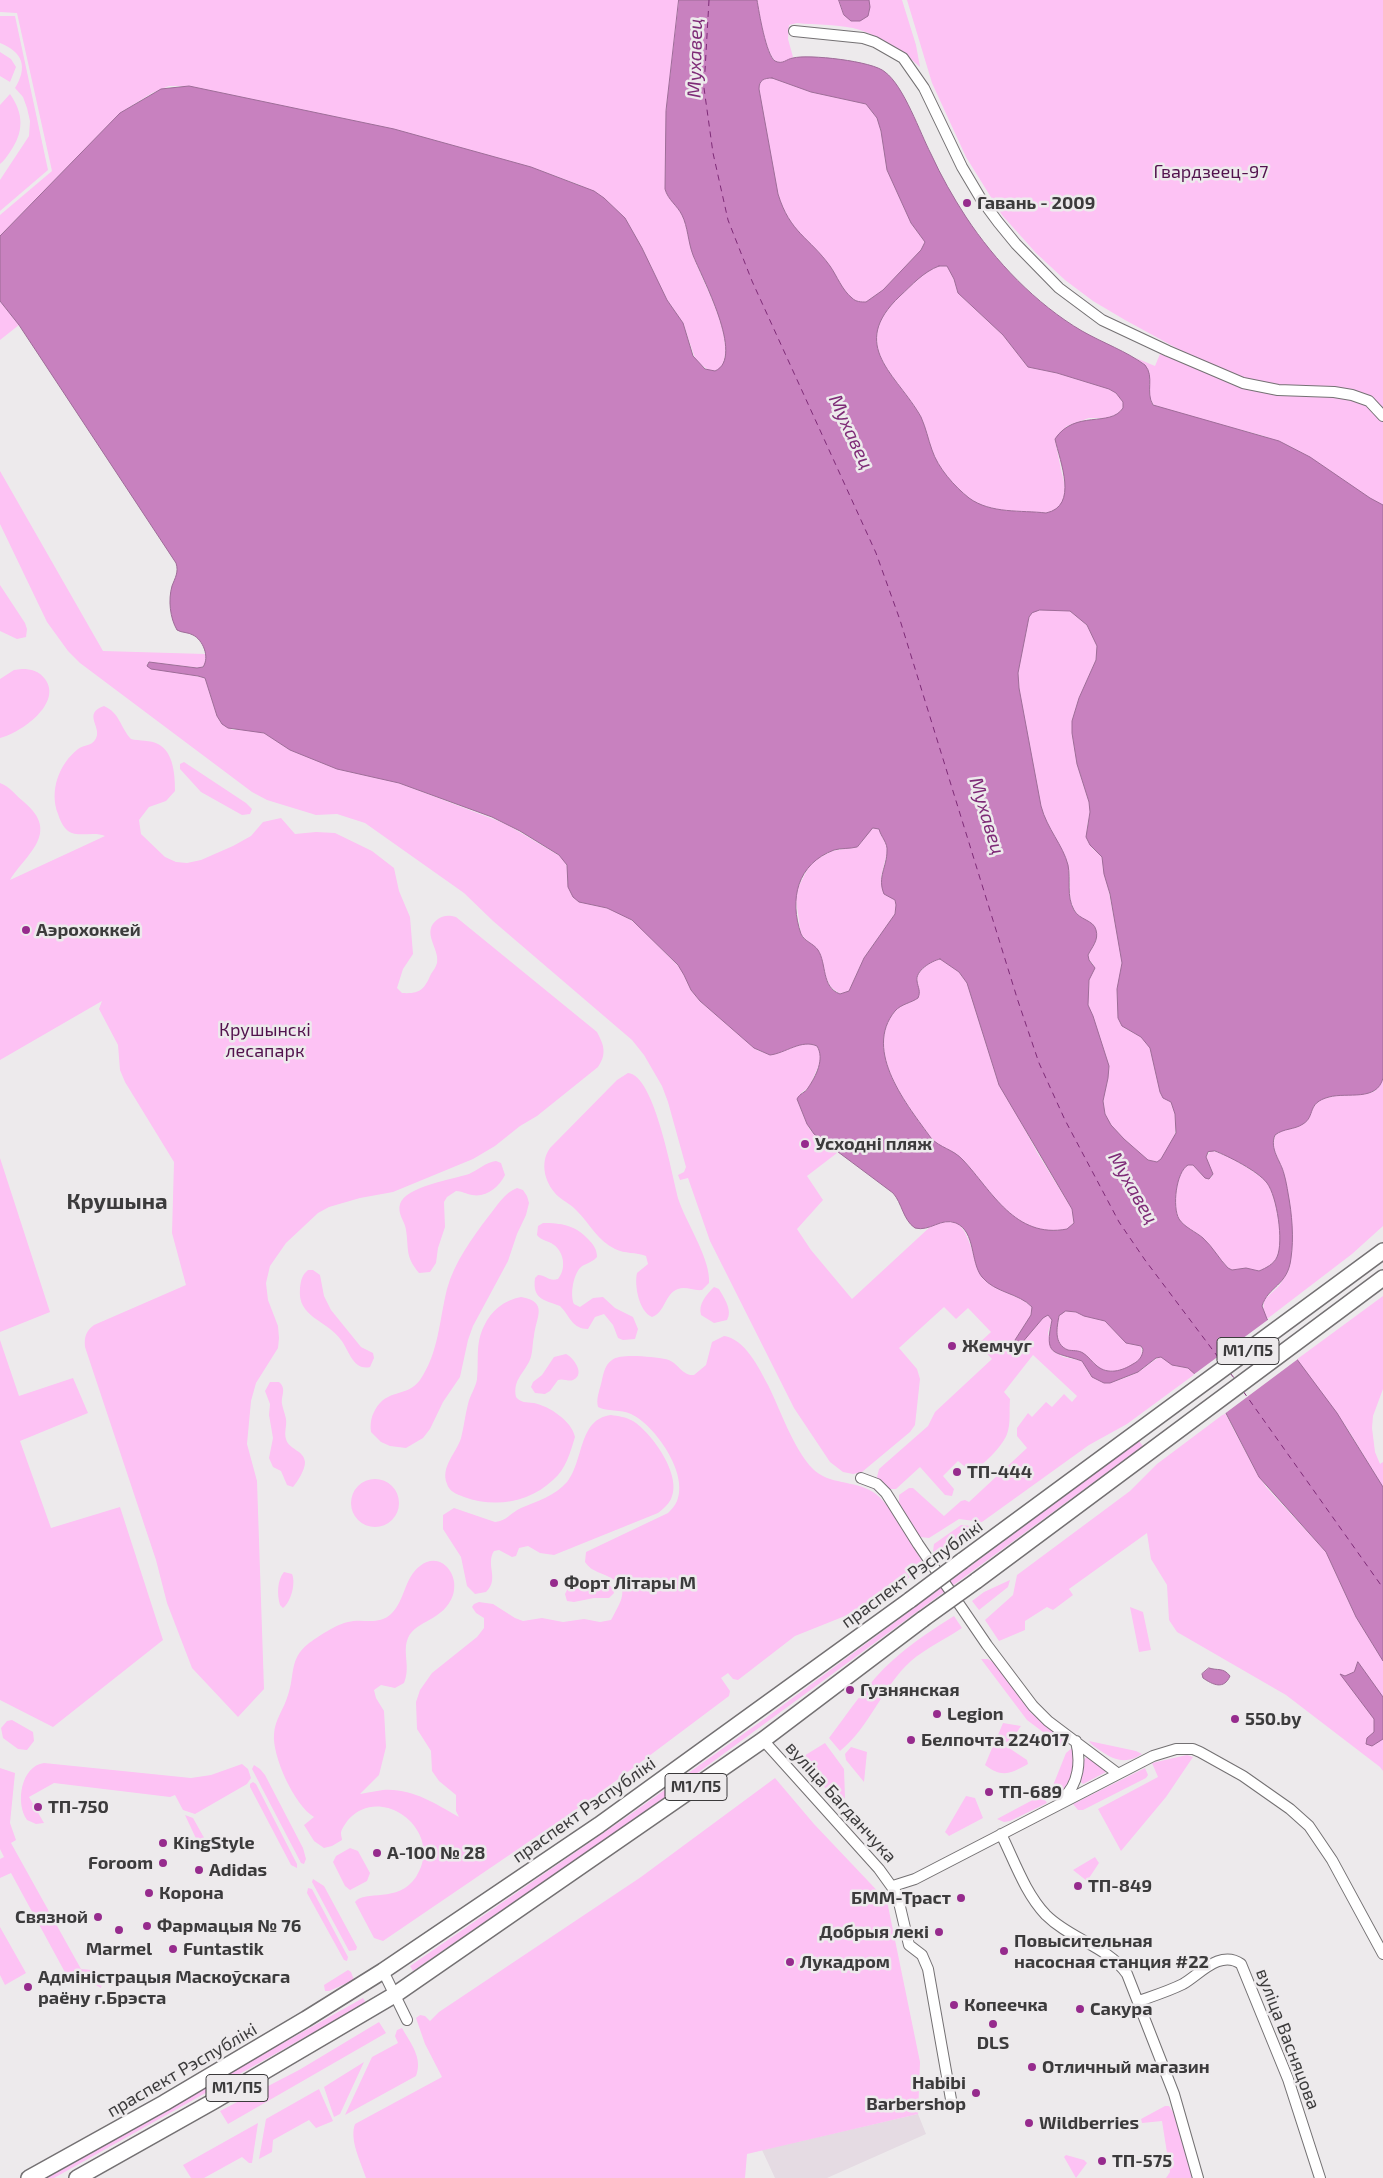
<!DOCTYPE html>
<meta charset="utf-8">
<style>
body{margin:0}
canvas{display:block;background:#edeaec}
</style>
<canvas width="1383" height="2178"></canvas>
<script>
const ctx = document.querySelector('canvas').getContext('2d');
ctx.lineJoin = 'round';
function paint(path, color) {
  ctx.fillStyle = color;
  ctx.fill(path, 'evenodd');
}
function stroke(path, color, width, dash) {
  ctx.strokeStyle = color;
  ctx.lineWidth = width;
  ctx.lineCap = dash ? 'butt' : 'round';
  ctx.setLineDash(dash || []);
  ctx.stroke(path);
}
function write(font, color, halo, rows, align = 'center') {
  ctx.font = font + ' "Exo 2",sans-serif';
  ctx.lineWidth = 5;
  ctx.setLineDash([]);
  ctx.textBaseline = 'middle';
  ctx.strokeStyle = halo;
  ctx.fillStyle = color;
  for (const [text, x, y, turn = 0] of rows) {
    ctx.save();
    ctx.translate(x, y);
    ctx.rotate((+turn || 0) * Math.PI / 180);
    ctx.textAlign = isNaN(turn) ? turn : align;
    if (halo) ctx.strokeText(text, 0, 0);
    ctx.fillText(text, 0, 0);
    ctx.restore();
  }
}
paint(new Path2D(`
 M918 2114 926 2134 827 2178H775L762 2150Z`), '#e5dbe3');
paint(new Path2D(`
 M0 0H679L666 111 665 189C668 200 677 205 682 214 688 227 688 242 693 255 703 284 736 337 722 367L715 371H710L696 361 683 323 667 300 642 248 625 218 604 198 580 185 531 167 394 129 189 86H169L152 93 120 113 0 236V215L52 171 17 13 0 12Z
 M757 0H902L916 45 920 67C902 51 882 37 860 30 842 24 815 25 797 23L789 25 788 39 793 57C789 60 783 64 778 62 766 59 759 12 757 0Z
 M907 0H1383V408L1372 401 1250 382 1180 350 1125 320 1093 301 1065 280 1036 253 1002 215 966 157 932 83Z
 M0 16H15L48 170 0 211V180L29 136 30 121 27 108 23 97 15 88C28 67 23 52 0 43Z
 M0 52 11 59 16 67 10 82 0 76Z
 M772 78 811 92 866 104 877 118 881 131 887 170 911 223 925 242 921 250 883 290 866 302C861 302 856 302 852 298 842 290 837 276 830 266 808 237 790 233 778 194L759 89C759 80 764 78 772 78Z
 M10 94C24 114 24 132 10 152 7 156 4 161 0 164V105Z
 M939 266H947L954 279 958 293 1003 335 1028 367 1057 373 1109 389 1116 393 1123 402V408L1120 413 1108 418H1089L1067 426 1055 439C1057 449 1059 460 1061 470 1066 489 1072 508 1046 513 1021 510 991 514 969 498 954 486 938 468 932 450 928 439 926 428 921 417 897 374 847 346 900 296 912 285 923 272 939 266Z
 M0 301 19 325 0 340Z
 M1168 351 1228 379 1352 398 1367 406 1383 420V505C1346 486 1316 456 1278 441 1238 426 1194 422 1155 406 1140 392 1163 378 1136 358L1155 366 1160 354 1166 356Z
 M0 471 103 651 205 654 206 663 201 668 151 662H148L147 666 205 678 217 716 220 721 232 730H254L264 733 290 750 337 769 399 783 506 824 563 858 568 869 567 882 591 905 607 908 624 915 639 926 682 970 691 990 700 1001 754 1048C777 1064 796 1037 817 1046L821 1056 819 1065 809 1087 801 1093 799 1105 810 1130 837 1153 807 1176 823 1200 797 1229 811 1250 852 1299 931 1226C974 1201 968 1267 988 1283 1001 1293 1021 1296 1032 1307L1031 1315 1015 1340 1016 1345 1021 1344 1043 1318 1048 1315 1052 1320 1048 1333 1053 1351 1063 1357 1082 1361C1087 1366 1087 1374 1093 1377 1107 1387 1124 1379 1138 1372 1146 1368 1152 1360 1161 1357L1176 1366 1188 1368 1195 1374 1127 1424 1089 1445 982 1522 959 1519 929 1538 920 1537 899 1503V1495L909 1488H913L944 1516 961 1501 965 1500 969 1502 1027 1448 1017 1436V1428L1028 1413 1032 1417 1046 1402 1052 1407 1064 1394 1072 1402 1077 1396 1033 1355 1004 1392 1010 1399C1009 1410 1011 1424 1007 1434 1004 1444 979 1472 969 1470L958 1461 943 1476 954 1489 952 1496 945 1495 920 1467 896 1489H887L877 1477 879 1469 928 1426 935 1412 992 1359 978 1344 991 1332 968 1308 956 1319 944 1307 899 1348 917 1369 920 1379 915 1425 910 1432 862 1472 853 1474 843 1472 830 1462 794 1408 710 1241 688 1178 680 1180 678 1175 684 1172 686 1167 668 1102 662 1086 644 1055 632 1040 493 921 464 893 365 823 337 814 316 815 267 800 252 792 80 663 68 651 47 622 0 524Z
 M0 585 25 623 27 629 26 637 17 639 0 631Z
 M1040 610 1070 611 1087 625 1097 646 1096 660 1079 698 1072 721V733L1077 764 1089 802 1090 812 1087 827 1092 848 1102 857 1121 954 1122 967 1117 989 1118 1018 1126 1029 1142 1037 1150 1048 1160 1092 1171 1102 1175 1114V1137L1161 1160 1157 1162 1148 1160 1124 1139 1111 1125 1105 1114 1103 1101 1108 1078 1109 1066 1087 1002C1090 994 1088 988 1089 980 1091 973 1094 972 1093 964L1089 960 1088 955C1091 948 1098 942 1096 934 1094 920 1079 921 1074 909 1067 897 1072 884 1069 871 1063 848 1047 829 1041 806L1019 688 1018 673 1029 617 1032 613Z
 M22 669C31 669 39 671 45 679 63 703 21 733 0 738V679L14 670Z
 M104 706C120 713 120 727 131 739 139 741 151 740 158 744 174 752 175 776 175 791L166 801 149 807 139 820 141 834 165 857 176 862 187 863 201 860 233 846 251 836 263 822 281 818 295 834 316 832 335 833 372 851 394 868 399 891 410 917 413 954 403 969 397 988 402 993C420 994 424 990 431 974 433 971 436 967 437 963 440 948 420 932 438 919 444 915 449 915 456 917L597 1032C604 1045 607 1054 598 1067L537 1116 520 1126 495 1146 473 1159 393 1192 360 1198 329 1207 318 1213 286 1243 270 1266 266 1283 268 1300 278 1326 279 1338 278 1348 256 1383 251 1401 247 1444 257 1481 264 1689 238 1717 192 1668 167 1603 156 1560 85 1347C84 1337 86 1331 94 1325L186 1285 172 1233 174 1162 125 1082 120 1070 118 1045 99 1009 102 1001 0 1060V783C11 787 15 795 24 802 61 833 26 854 10 880L105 836C94 831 78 838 68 831 63 827 60 820 58 814 49 791 59 764 78 749 83 745 91 746 95 740 104 728 81 714 104 706Z
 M184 762 246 803 252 809 250 814 242 815 201 792 180 769V764Z
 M873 828 879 829 888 849 881 877 883 892 895 900 896 906 895 914 864 958 849 991 840 994 831 987 825 976 821 956 801 934 795 894 808 868 815 860 832 851 857 847Z
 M940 959 959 972 967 983 996 1076 1038 1154 1072 1209 1074 1223 1067 1229C1015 1239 992 1191 963 1160 953 1149 940 1148 931 1138 908 1106 862 1051 895 1011 901 1004 911 1003 918 998 920 990 917 988 917 981 916 971 931 961 940 959Z
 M628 1073C655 1075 672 1177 679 1201 687 1224 711 1260 709 1283L702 1290C693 1291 686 1286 678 1289 665 1293 665 1313 652 1317 639 1312 634 1285 637 1273L648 1264 646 1256C636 1252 625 1254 615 1249 598 1241 590 1224 577 1211 572 1205 565 1202 559 1197 545 1185 539 1163 550 1148L617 1080Z
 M1383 1078V1226L1352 1254 1267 1319 1263 1312 1264 1300 1279 1286 1288 1271 1292 1249 1291 1224 1281 1166 1273 1147 1275 1135 1285 1129 1298 1127 1319 1100 1335 1096 1370 1093 1375 1091Z
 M1211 1151C1222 1151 1260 1174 1267 1183 1277 1196 1284 1242 1277 1257 1274 1264 1266 1268 1259 1271L1246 1268 1232 1270 1228 1268C1219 1259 1213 1247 1203 1238 1196 1232 1184 1227 1179 1219 1172 1207 1176 1172 1188 1165H1193L1205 1178H1211L1213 1174 1206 1157Z
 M0 1158 50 1312 0 1332Z
 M496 1161 501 1163 505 1175C499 1187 486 1198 472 1195 466 1194 462 1191 456 1191L447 1197 444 1202 445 1227 438 1248 436 1263 430 1272 419 1273C405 1256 409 1250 406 1230 405 1221 397 1214 400 1204 405 1187 453 1179 469 1174 478 1170 486 1162 496 1161Z
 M517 1188 523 1190 527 1196 529 1203 526 1215 517 1234 508 1261 473 1326 468 1340 460 1377 443 1402 430 1429 423 1438 406 1448 390 1446 381 1442 371 1432C370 1424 371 1417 375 1410 387 1388 407 1398 420 1380 439 1352 439 1321 447 1289 454 1263 472 1238 488 1217 497 1206 504 1193 517 1188Z
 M543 1223C561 1223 575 1225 588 1239 593 1244 597 1249 597 1257 592 1263 585 1263 580 1268 573 1276 570 1295 574 1304L580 1307 593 1298 603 1297 615 1308 633 1317 638 1329 635 1339 623 1340 618 1338 613 1325 604 1314 595 1317 588 1329C572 1329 570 1316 560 1306 545 1300 532 1300 535 1278L538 1275C546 1275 549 1282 558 1279 567 1268 564 1250 551 1243 545 1240 541 1240 537 1235L538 1226Z
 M308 1270H313L320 1275 324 1296 331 1310 361 1347 373 1353 374 1358 370 1367C353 1371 349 1350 341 1340 326 1319 297 1318 300 1288 301 1280 302 1275 308 1270Z
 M714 1287 719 1289C724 1298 733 1310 727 1320L714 1323 701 1315C698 1304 706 1295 714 1287Z
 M1383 1296V1389L1373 1416 1372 1428 1375 1452 1380 1464 1383 1462V1487L1347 1428 1296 1360Z
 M521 1297C549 1302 536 1317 534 1336 532 1345 533 1354 529 1362 522 1375 513 1381 516 1397 521 1403 526 1402 534 1403 549 1406 572 1421 575 1437 570 1453 566 1469 553 1480 529 1503 494 1508 464 1497 456 1494 449 1491 447 1484 440 1467 457 1452 461 1438 464 1427 465 1415 468 1404 470 1395 476 1387 477 1379 479 1360 475 1344 484 1326 491 1311 504 1300 521 1297Z
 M1066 1311 1076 1312 1089 1317 1105 1321 1126 1343 1141 1346 1142 1356C1133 1369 1111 1377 1097 1366 1092 1362 1089 1357 1083 1354 1074 1350 1064 1352 1059 1342 1055 1335 1058 1323 1059 1316Z
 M724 1336C745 1339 759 1368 768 1385 781 1411 793 1448 813 1469 829 1485 854 1480 873 1492 890 1502 913 1547 925 1566L870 1606 795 1636 738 1680 733 1679 728 1673 721 1678 730 1691 729 1696 593 1798 383 1941 374 1938 355 1902C365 1889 398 1904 416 1877 446 1831 381 1782 348 1820 346 1823 341 1829 341 1833 341 1836 342 1838 342 1840L332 1846 324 1848 314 1841 304 1825 314 1817C294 1805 272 1756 274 1734 275 1719 284 1709 288 1695 295 1675 289 1659 308 1644 317 1637 337 1624 348 1622 363 1618 378 1626 391 1614 405 1601 404 1578 420 1566 440 1550 460 1574 453 1595 444 1621 416 1620 408 1638 402 1652 411 1667 404 1683L395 1688 381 1685 374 1690 376 1698 384 1711 386 1747 379 1775 360 1794C367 1793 375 1791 383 1790 412 1788 434 1803 459 1817L456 1811V1795L439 1781 432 1771 431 1751 417 1729 416 1702 420 1690 432 1673 477 1637 484 1628V1618L476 1613 472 1607 474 1604 479 1602 493 1604 515 1618 523 1621 542 1618 563 1622 584 1619 600 1622 611 1620C624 1596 632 1585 600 1573 593 1570 589 1568 585 1562L586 1552 668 1513C671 1510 675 1506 677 1501 689 1474 655 1425 631 1414 621 1409 607 1412 598 1407 596 1399 599 1392 601 1384 603 1376 604 1365 612 1360 620 1353 654 1357 665 1359 678 1361 681 1376 694 1375L706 1365 712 1342Z
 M0 1340 19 1396 73 1378 88 1413 20 1441 51 1528 120 1507 163 1640 53 1727 0 1700Z
 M566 1354C573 1357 586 1374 573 1380 569 1382 563 1378 558 1380L550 1391 545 1394 535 1393 531 1387 533 1382 542 1375 554 1357Z
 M270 1382H279C287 1389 281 1395 282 1404 283 1409 285 1414 286 1419 287 1426 284 1432 286 1439 289 1450 304 1450 305 1462 305 1470 298 1481 293 1487L287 1485 281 1471 273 1467 269 1458 273 1438 269 1415 270 1404 265 1391Z
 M1225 1413 1253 1466 1266 1487 1326 1552 1356 1617 1383 1661V1771L1380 1767 1286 1695 1177 1632 1169 1620 1167 1585 1151 1559 1147 1533 1069 1589 1073 1595 1053 1610 1047 1607 1025 1621V1630L999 1641 985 1620 1013 1595 1017 1575 1130 1491 1157 1464Z
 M611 1415C618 1416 626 1417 633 1421 652 1433 683 1476 671 1499 668 1505 663 1509 658 1513L554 1555 540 1553 528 1546 519 1548 516 1556 512 1557 499 1550 494 1551C485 1565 500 1579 486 1592L475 1594 467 1586 461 1557 443 1529V1515L454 1508 495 1522C507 1521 510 1513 521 1508 537 1501 555 1496 567 1482 584 1461 578 1419 611 1415Z
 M1139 1441 1143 1446 632 1821 413 1971 410 1966 628 1816 767 1717Z
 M351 1503a24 24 0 1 1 48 0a24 24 0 1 1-48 0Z
 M961 1525 971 1526 956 1544 937 1557 933 1551 934 1544Z
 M284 1572 292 1574C296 1583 291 1602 283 1608L280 1605C277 1595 277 1580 284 1572Z
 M1010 1580 1008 1587 979 1610 972 1601 984 1592Z
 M602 1584H608L613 1589 614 1593 609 1598H594L574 1602 567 1601 565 1594 567 1590 570 1587 588 1588Z
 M1130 1607 1143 1612 1151 1650 1139 1652Z
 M954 1616 962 1628C946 1639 926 1648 911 1661 882 1687 870 1727 840 1751L829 1738C848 1713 869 1681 893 1660 912 1643 933 1629 954 1616Z
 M981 1659H988L994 1663 1031 1713 1069 1743 1063 1747 1027 1720Z
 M12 1720 33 1732 34 1741 27 1750 18 1749 3 1738 1 1728 7 1721Z
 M1003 1723 1021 1726 1009 1744 998 1735Z
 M997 1740 1027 1760 1028 1764C1010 1774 1002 1778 985 1765L995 1741Z
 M1089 1741 1136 1751 1142 1754C1127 1764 1115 1761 1101 1751 1096 1748 1091 1744 1089 1741Z
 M825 1743 844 1769 845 1798 839 1803 799 1759Z
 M851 1747 867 1752 864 1782 846 1760 845 1754Z
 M1072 1748C1080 1767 1068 1788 1054 1800L1050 1793 1066 1753Z
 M1187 1755 1193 1757 1166 1797 1121 1851 1098 1809 1158 1777 1152 1763Z
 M1087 1756 1106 1772 1083 1784 1079 1780 1083 1761Z
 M44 1763 191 1778 211 1775 242 1764 248 1769 251 1778 247 1784 195 1814 183 1810 175 1795 170 1797 54 1783 29 1797 44 1823 36 1824 27 1820C15 1803 21 1766 44 1763Z
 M254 1765 260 1769 265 1775 303 1848 306 1859 304 1864 301 1863 252 1769Z
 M0 1768 15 1773 10 1823 16 1840 11 1843 81 1969 92 1970 102 1983 101 1988C90 1980 77 1985 67 1976L11 1873 0 1878V1859L4 1857 0 1849Z
 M1145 1768 1148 1775 1146 1778 1083 1810H1078L1073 1804Z
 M775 1778 814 1824 887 1901 920 2062 918 2114 747 2154 745 2178H366C361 2162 349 2140 355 2124L442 2077 425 2044 416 2018 420 2015 425 2016 430 2021 439 2012 641 1877Z
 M253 1782 256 1784 297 1864V1868L291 1865 250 1787V1784Z
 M1042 1795 1047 1803 1010 1821 1004 1822 997 1819Z
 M966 1796 975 1798 983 1818 949 1836 945 1832Z
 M185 1815 193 1818 207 1843 206 1846 200 1847Z
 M350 1848 358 1851 370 1873 367 1881 350 1890 345 1886 333 1862 336 1856Z
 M1095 1857 1099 1863 1087 1881 1073 1870Z
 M313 1879 324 1886 357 1947 356 1950 349 1951 312 1882Z
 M308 1888 312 1889 348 1957 347 1961 344 1960 307 1893Z
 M0 1927 26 1973 5 1985 0 1975Z
 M348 1970 351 1972 354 1980 329 1991H325L324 1985Z
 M363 1998 366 2003 54 2178H43Z
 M379 2022 386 2033 228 2124 220 2111 299 2070Z
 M402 2028C411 2044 423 2058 416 2076L345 2115 372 2057 398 2043 395 2036 397 2030Z
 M364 2062 340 2114 334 2117 324 2087Z
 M319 2089 333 2121 316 2128 309 2120 273 2140 272 2152 259 2159 266 2119Z
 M1165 2106H1169L1173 2112 1194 2178H1166L1170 2172 1162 2121 1142 2123 1141 2119Z
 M258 2123 252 2163H249L242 2157 204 2178H191L183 2165Z
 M1066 2155 1084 2160 1087 2163 1076 2178 1064 2157Z`), '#fdc2f4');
const water = new Path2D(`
 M679 0H757C759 12 766 55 775 61 783 65 786 59 793 58 808 54 873 61 885 72 904 86 920 133 931 154 941 176 953 197 966 217 995 261 1036 304 1082 331 1103 343 1126 351 1145 365 1155 377 1145 392 1153 405L1279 441 1310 457 1370 498 1383 505V1078C1377 1102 1347 1092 1329 1097 1306 1103 1316 1116 1303 1124 1294 1130 1284 1128 1275 1135 1269 1149 1281 1161 1284 1174 1286 1181 1287 1187 1288 1193 1292 1214 1294 1238 1291 1258 1288 1286 1268 1286 1262 1306L1267 1319 1337 1413 1383 1487V1661L1356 1617 1326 1552 1259 1477 1215 1392 1188 1368 1172 1365 1161 1357 1156 1358 1138 1372 1110 1383H1104L1092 1377 1082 1361C1053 1351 1044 1357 1052 1320L1048 1315 1043 1318 1021 1344 1016 1345 1015 1340 1031 1315 1032 1307C1019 1293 995 1293 982 1277 970 1262 976 1232 956 1223 941 1217 930 1232 915 1228 903 1220 902 1203 893 1193L814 1134 807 1124 797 1099C800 1093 805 1093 808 1088 816 1076 825 1059 817 1046 801 1039 786 1053 770 1055L754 1048 700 1001 691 990 684 975 678 965 632 920 607 908 579 902 573 897 568 887 567 865 559 855 520 831 492 817 399 783 337 769 290 750 264 733 228 728 222 724 217 716 205 678 198 676 151 669 147 666 149 662 197 668 203 667C210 657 203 640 193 635 188 632 182 633 177 630 170 618 168 600 172 586 175 578 179 572 176 563L19 325 0 301V236L120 113 161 89 189 86 394 129 531 167 594 191 604 198 625 218 642 248 667 300 683 323 693 356 705 369 715 371C746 358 701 276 693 255 688 242 688 227 682 215 677 205 668 200 665 189L666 111ZM772 78 811 92 866 104 877 118 881 131 887 170 911 223 925 242 921 250 883 290 866 302C861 302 856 302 852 298 842 290 837 276 830 266 809 237 790 233 778 194L759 89C759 80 764 78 772 78ZM939 266H947L954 279 958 293 1003 335 1028 367 1057 373 1109 389 1116 393 1123 402V408C1110 428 1075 409 1055 439 1060 462 1079 506 1046 513 1021 510 991 514 969 498 954 486 938 468 932 450 928 439 926 428 921 417 897 374 847 346 900 296 912 285 923 272 939 266ZM1040 610 1070 611 1087 625 1097 646 1096 660 1079 698 1072 721V733L1077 764 1089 802 1090 812 1086 837 1090 845 1102 857 1104 874 1110 894 1122 963 1117 989 1118 1018 1122 1026 1141 1037 1150 1048 1160 1092 1163 1098 1171 1102 1175 1114 1176 1133 1161 1159 1157 1162 1148 1160 1124 1139 1111 1125 1105 1114 1103 1101 1108 1078 1109 1066 1093 1016 1088 1005 1089 980 1095 968 1089 960 1088 955C1092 947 1099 940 1096 930 1094 920 1079 920 1074 910 1066 896 1071 880 1068 865 1063 845 1047 829 1041 806L1019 688 1018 673 1029 617 1032 613ZM873 828 879 829C881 837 888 843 887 851 887 867 877 877 884 894L895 900 896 905 895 914 864 958 849 991 840 994C821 987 827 964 818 950 813 943 805 942 801 934 789 899 797 864 834 850 841 848 849 849 857 847ZM940 959 959 972 967 983 999 1085 1072 1209 1074 1223 1067 1229C1015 1239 992 1191 963 1160 953 1149 940 1148 931 1138 908 1106 862 1051 895 1011 901 1004 911 1003 918 998 921 991 918 988 917 981 915 971 931 961 940 959ZM1215 1151C1228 1156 1258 1171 1267 1183 1277 1196 1284 1242 1277 1257 1274 1264 1266 1268 1259 1271L1246 1268 1232 1270 1228 1268C1219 1259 1213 1247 1203 1238 1196 1232 1184 1227 1179 1219 1172 1207 1176 1172 1188 1165H1193L1205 1178 1209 1179 1213 1174 1206 1157 1208 1152ZM1066 1311 1076 1312 1084 1316 1105 1321 1126 1343 1141 1346 1143 1349C1143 1356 1139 1361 1133 1364 1122 1371 1108 1375 1097 1366 1092 1362 1088 1356 1083 1353 1078 1350 1073 1351 1068 1350 1053 1344 1057 1327 1059 1316Z
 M839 0H869L870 7 868 16 860 21H851L844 15Z
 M1358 1662 1383 1697V1739L1372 1746 1366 1744 1367 1738 1374 1732V1719L1340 1674 1345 1676 1354 1672Z
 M1209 1668C1218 1671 1223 1667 1230 1676 1224 1690 1213 1685 1203 1678L1202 1674Z`);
paint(water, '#c881bf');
stroke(water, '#9e6c98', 1);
paint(new Path2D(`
 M1269 1319 1298 1359 1223 1415 1213 1393 1193 1375Z`), '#edeaec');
stroke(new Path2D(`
 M709 0 704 88 713 153 728 220 752 281 876 553 900 620 1018 1001 1039 1063 1065 1120 1119 1222 1145 1260 1221 1361
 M1230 1373 1235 1379
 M1243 1391 1383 1588`), '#7e2b77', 1, [6, 5]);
const minor = new Path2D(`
 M794 31 863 38 875 42 903 58 924 88 962 167 981 199 998 222 1016 244 1059 288 1102 320 1168 351 1243 383 1278 390 1334 392 1352 395 1369 401 1383 416
 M861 1478 877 1484 886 1493 918 1544 987 1645 1033 1706 1048 1721 1117 1773
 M763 1740 879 1869 897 1894 909 1945 922 1955 928 1969 952 2105
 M1063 1798C1079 1784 1081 1761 1076 1741
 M1001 1834C1014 1860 1025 1893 1046 1915 1070 1939 1107 1946 1127 1974L1174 2094 1198 2178
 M893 1886 915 1879 1153 1756 1176 1749H1193L1200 1752 1243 1776 1290 1809 1309 1826 1332 1860 1383 1954
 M383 1971 407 2020
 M1139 2001C1153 1996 1169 1991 1183 1984 1199 1975 1220 1949 1241 1964L1288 2079 1320 2178`);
const highway = new Path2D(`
 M962 1561 1383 1251
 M976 1581 1383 1278
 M29 2178 164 2103 306 2019 383 1971 599 1825 910 1600
 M77 2178 214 2101 396 1994 763 1740 923 1619`);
stroke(minor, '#747173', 12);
stroke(highway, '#747173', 18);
stroke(minor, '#fff', 10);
stroke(highway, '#fff', 15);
const highwayBridge = new Path2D(`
 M910 1600 962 1561
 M923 1619 976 1581`);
stroke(highwayBridge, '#747173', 18, []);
stroke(highwayBridge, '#fff', 15);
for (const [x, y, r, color] of [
 [967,203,5,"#962b8d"],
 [26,930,5,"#962b8d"],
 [805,1144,5,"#962b8d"],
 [952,1346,5,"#962b8d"],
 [957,1472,5,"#962b8d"],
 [554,1583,5,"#962b8d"],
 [850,1690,5,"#962b8d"],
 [937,1714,5,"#962b8d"],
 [1235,1719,5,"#962b8d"],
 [911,1740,5,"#962b8d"],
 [989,1792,5,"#962b8d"],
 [38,1807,5,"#962b8d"],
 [163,1843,5,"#962b8d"],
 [377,1853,5,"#962b8d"],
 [163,1863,5,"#962b8d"],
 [199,1870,5,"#962b8d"],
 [1078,1886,5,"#962b8d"],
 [149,1893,5,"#962b8d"],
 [961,1898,5,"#962b8d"],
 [98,1917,5,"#962b8d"],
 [147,1926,5,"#962b8d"],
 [119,1930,5,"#962b8d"],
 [939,1932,5,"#962b8d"],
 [173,1949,5,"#962b8d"],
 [1004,1951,5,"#962b8d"],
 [790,1962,5,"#962b8d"],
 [28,1987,5,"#962b8d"],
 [954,2005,5,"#962b8d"],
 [1080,2009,5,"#962b8d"],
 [993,2024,5,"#962b8d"],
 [1032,2067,5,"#962b8d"],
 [976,2093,5,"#962b8d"],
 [1029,2123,5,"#962b8d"],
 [1102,2161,5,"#962b8d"]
]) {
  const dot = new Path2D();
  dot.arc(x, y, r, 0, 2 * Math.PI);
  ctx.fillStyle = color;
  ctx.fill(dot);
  stroke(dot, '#edeaec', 2);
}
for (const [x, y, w] of [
 [1248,1351,62],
 [696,1787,62],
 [237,2088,62]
]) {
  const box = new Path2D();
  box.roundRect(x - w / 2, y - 13.5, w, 27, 4);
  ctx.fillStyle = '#edeaec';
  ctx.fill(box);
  stroke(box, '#3c3b3c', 1);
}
write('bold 16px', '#3c3b3c', null, [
 ["М1/П5",1248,1351],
 ["М1/П5",696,1787],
 ["М1/П5",237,2088]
]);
write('18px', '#52124d', '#edeaec', [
 ["Гвардзеец-97",1211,172],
 ["Крушынскі",265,1030],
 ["лесапарк",265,1051]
]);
write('bold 18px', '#3c3b3c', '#edeaec', [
 ["Гавань - 2009",977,203],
 ["Аэрохоккей",36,930],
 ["Усходні пляж",815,1144],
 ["Жемчуг",962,1346],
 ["ТП-444",967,1472],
 ["Форт Літары М",564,1583],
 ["Гузнянская",860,1690],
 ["Legion",947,1714],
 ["550.by",1245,1719],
 ["Белпочта 224017",921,1740],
 ["ТП-689",999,1792],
 ["ТП-750",48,1807],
 ["KingStyle",173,1843],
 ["А-100 № 28",387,1853],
 ["Foroom",153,1863,"right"],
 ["Adidas",209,1870],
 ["ТП-849",1088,1886],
 ["Корона",159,1893],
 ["БММ-Траст",951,1898,"right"],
 ["Связной",88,1917,"right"],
 ["Фармацыя № 76",157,1926],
 ["Добрыя лекі",929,1932,"right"],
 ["Повысительная",1014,1941],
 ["насосная станция #22",1014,1962],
 ["Marmel",119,1949,"center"],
 ["Funtastik",183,1949],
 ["Лукадром",800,1962],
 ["Адміністрацыя Маскоўскага",38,1977],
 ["раёну г.Брэста",38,1998],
 ["Копеечка",964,2005],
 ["Сакура",1090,2009],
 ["DLS",993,2043,"center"],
 ["Отличный магазин",1042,2067],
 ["Habibi",966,2083,"right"],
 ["Barbershop",966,2104,"right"],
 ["Wildberries",1039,2123],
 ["ТП-575",1112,2161]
], 'left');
write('18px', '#3c3b3c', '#edeaec', [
 ["праспект Рэспублікі",912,1574,-36],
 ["вуліца Багданчука",841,1802,48],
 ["праспект Рэспублікі",584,1810,-35],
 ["вуліца Васняцова",1288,2039,69],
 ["праспект Рэспублікі",182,2070,-30]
]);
write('italic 19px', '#7e2b77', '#edeaec', [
 ["Мухавец",695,58,-89],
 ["Мухавец",851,432,65],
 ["Мухавец",987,816,73],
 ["Мухавец",1133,1188,60]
]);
write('bold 22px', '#3c3b3c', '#edeaec', [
 ["Крушына",117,1202]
]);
</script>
